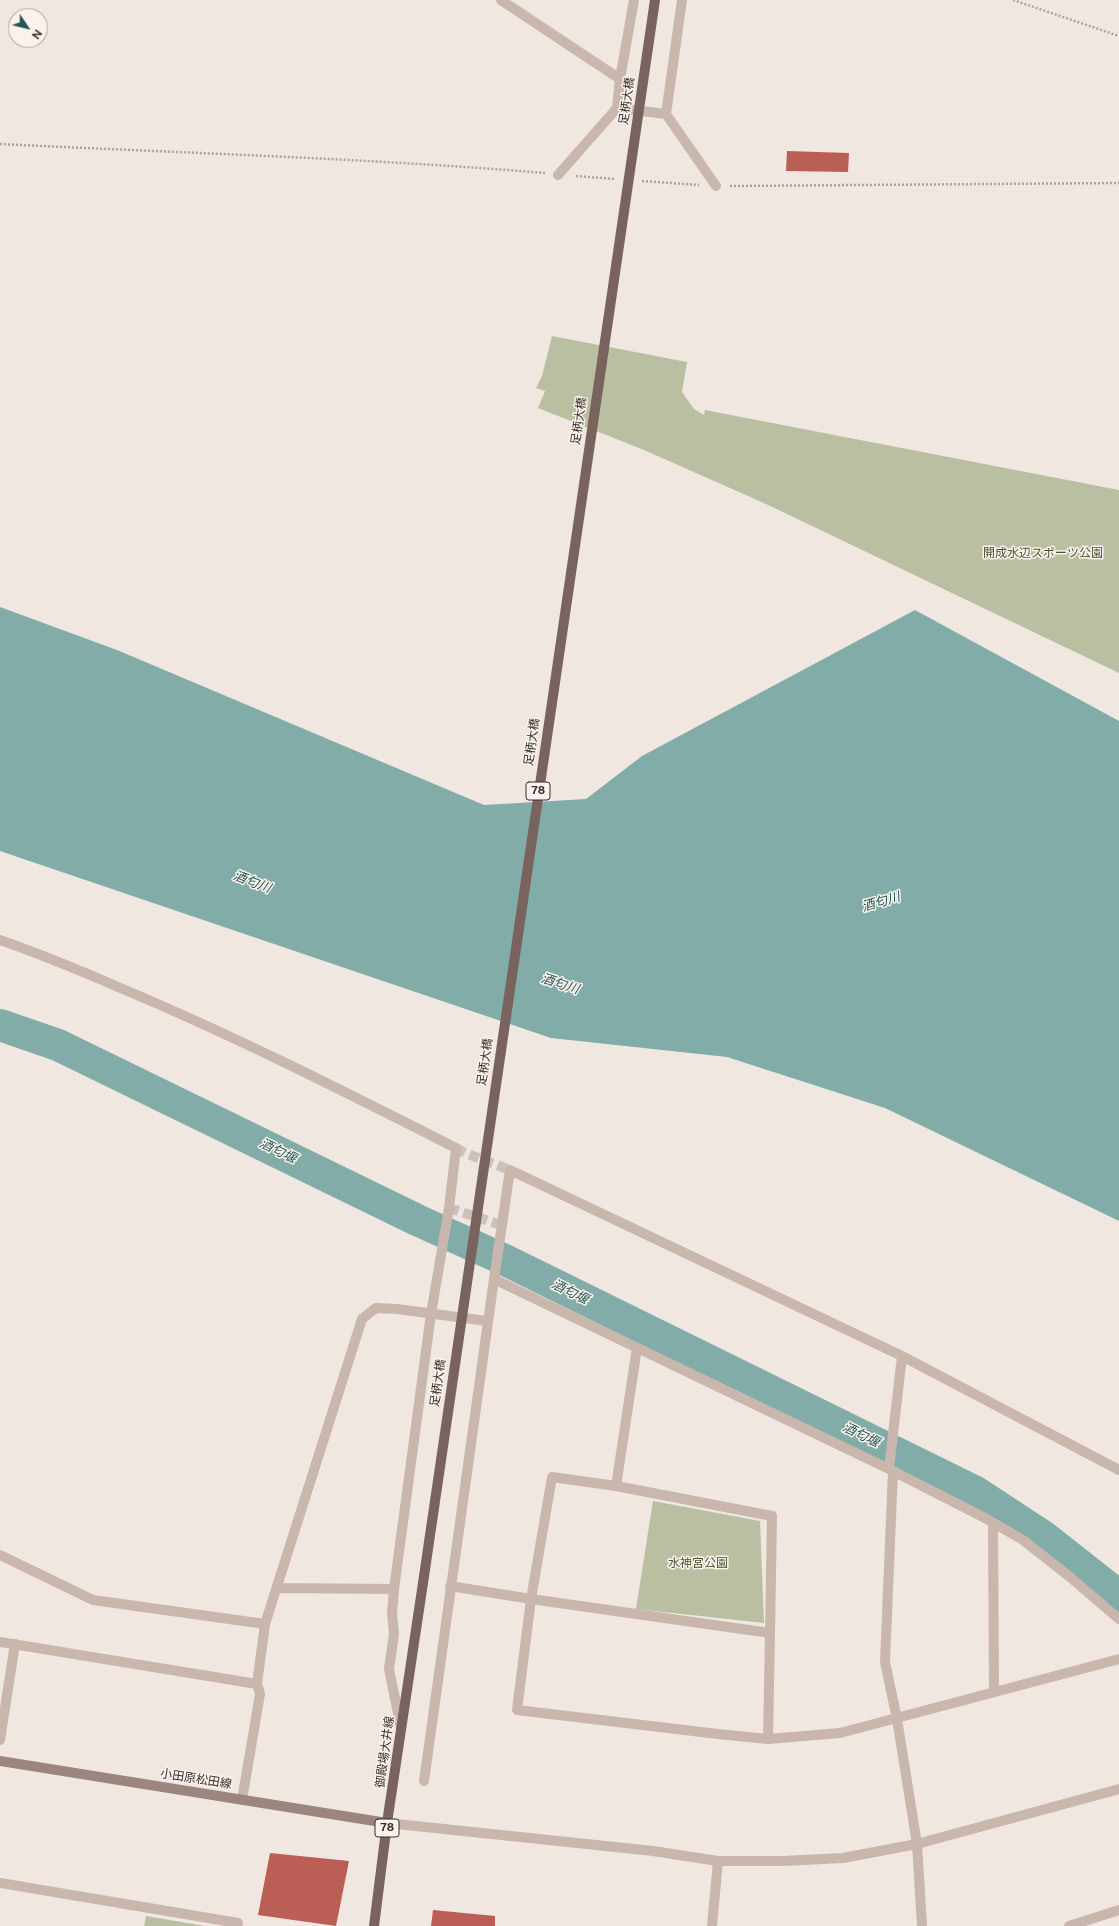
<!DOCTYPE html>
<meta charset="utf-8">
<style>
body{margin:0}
#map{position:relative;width:1119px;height:1926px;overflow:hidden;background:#f1e7e1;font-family:"Public Sans",sans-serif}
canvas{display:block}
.north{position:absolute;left:8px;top:8px;width:40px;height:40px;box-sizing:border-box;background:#f9f2ed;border:1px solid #aca39f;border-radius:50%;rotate:125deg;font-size:11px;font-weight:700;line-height:16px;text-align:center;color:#382d2b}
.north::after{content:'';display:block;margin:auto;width:14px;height:18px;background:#245652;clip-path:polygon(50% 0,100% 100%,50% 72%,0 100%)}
</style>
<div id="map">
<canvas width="1119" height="1926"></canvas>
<div class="north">N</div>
</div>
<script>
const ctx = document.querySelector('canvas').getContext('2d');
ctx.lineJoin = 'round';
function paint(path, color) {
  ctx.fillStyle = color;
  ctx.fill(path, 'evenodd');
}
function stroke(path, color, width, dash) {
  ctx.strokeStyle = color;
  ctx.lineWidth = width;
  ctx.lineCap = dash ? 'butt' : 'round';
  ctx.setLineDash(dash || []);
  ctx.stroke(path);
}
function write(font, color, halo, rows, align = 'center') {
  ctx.font = font + ' "Public Sans","Noto Sans JP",sans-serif';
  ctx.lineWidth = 3;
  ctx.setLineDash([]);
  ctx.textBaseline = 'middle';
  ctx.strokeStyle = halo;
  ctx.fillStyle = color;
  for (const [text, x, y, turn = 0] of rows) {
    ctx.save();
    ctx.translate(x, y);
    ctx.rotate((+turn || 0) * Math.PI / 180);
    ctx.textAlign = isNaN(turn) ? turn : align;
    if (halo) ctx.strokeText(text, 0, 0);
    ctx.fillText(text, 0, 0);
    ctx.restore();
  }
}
paint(new Path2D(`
 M552 336 687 362 682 392 694 409 704 415 705 410 1119 490V673L766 504 644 450 538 408 545 391 536 388 542 376Z
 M653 1501 760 1521 764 1623 636 1609Z
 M146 1916 205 1926H144Z`), '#babfa2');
paint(new Path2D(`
 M0 607 117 650 484 805 586 799 642 756 915 610 1119 721V1221L885 1108 727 1057 551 1038 0 851Z`), '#82aca7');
stroke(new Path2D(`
 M0 1025 58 1045 417 1220 507 1261 976 1492 1043 1536 1119 1596`), '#82aca7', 32);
paint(new Path2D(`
 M787 151 849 153 848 172 786 171Z
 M270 1853 349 1861 336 1926 258 1915Z
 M433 1910 495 1916V1926H431Z`), '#bb5e55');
stroke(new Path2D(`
 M456 1148 465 1153 510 1170
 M449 1208 501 1225`), '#ccc2bd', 10, [10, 5]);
stroke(new Path2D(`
 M1013 0 1119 36
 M0 144C182 153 364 158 545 173
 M576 176 615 179
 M642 181 699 185
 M730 186 1119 183`), '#b5a098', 2.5, [2, 2]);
stroke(new Path2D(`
 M0 1642 257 1684
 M242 1800 260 1694 257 1684 265 1624`), '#c9b6ad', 10);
stroke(new Path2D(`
 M501 0 620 79 617 108 558 175
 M617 108 666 114 716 186
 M0 940C40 954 79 970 118 987 233 1035 345 1092 456 1148L449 1208 431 1314 394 1589 392 1613 394 1634 389 1669 401 1728
 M494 1279 510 1170 902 1356 1119 1470
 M889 1469 902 1356
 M893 1471 885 1662 897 1719 917 1844 922 1926
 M616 1486 637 1348
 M993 1524 994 1692
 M0 1555 93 1600 265 1624 362 1319 376 1308 397 1309 487 1321
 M450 1586 531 1599 770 1633 772 1516 616 1486 552 1477 531 1599 517 1710 718 1734 768 1739 840 1733 1119 1659
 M277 1588 394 1589
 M768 1739 770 1633
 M0 1740 15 1644
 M424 1781 494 1279 889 1469 985 1518 1023 1540 1070 1577 1119 1619
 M0 1883 238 1923 237 1926
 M712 1926 718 1861
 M1069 1926 1119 1910`), '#c9b6ad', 10);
stroke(new Path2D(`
 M620 79 634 0
 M666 114 682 0
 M387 1823 653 1851 718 1861H783L843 1858 917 1844 1119 1789`), '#c9b6ad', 10);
stroke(new Path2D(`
 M0 1761 387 1823`), '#9c857f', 10);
stroke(new Path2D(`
 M374 1926 387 1823 423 1583`), '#78635e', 10);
stroke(new Path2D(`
 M423 1583 655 0`), '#78635e', 10);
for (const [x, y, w] of [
 [538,791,24],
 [387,1828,24]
]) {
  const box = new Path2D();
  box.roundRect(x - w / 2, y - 9, w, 18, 3);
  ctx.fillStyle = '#f9f2ed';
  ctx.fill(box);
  stroke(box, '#382d2b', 1);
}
write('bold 11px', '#382d2b', null, [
 ["78",538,791],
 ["78",387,1828]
]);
write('12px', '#382d2b', '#f9f2ed', [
 ["足柄大橋",627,101,-82],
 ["足柄大橋",579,421,-82],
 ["足柄大橋",532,742,-82],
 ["足柄大橋",485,1062,-82],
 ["足柄大橋",438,1383,-82],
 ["御殿場大井線",385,1752,-82],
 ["小田原松田線",196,1779,9]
]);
write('12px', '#4d5431', '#f9f2ed', [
 ["開成水辺スポーツ公園",1043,553],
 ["水神宮公園",698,1563]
]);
write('italic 13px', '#245652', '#f9f2ed', [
 ["酒匂川",252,882,21],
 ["酒匂川",881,902,-16],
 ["酒匂川",560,984,18],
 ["酒匂堰",278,1151,26],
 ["酒匂堰",570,1292,26],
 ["酒匂堰",861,1435,26]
]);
</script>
